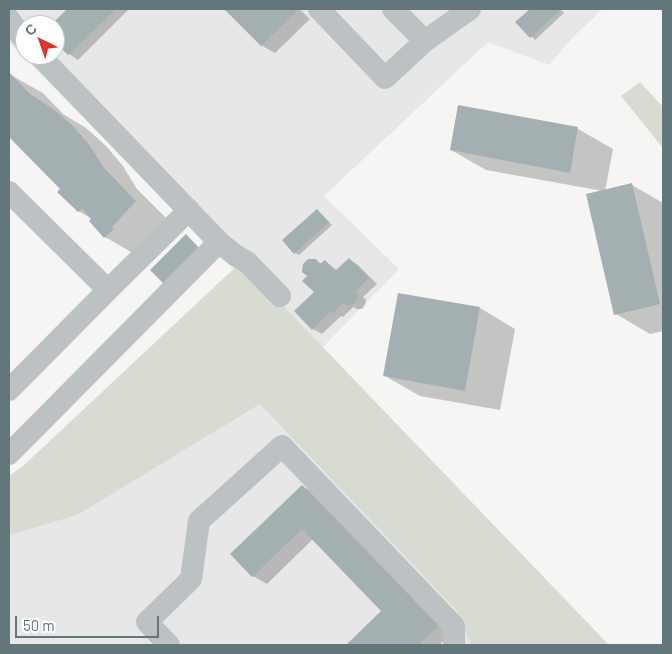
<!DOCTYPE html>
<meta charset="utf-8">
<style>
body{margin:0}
#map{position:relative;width:672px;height:654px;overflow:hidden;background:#f6f5f3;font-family:Barlow,sans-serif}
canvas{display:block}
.frame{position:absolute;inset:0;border:10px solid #62767c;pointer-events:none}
.north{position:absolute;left:15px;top:15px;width:50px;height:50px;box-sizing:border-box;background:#fff;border:1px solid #c0c8cb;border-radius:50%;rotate:318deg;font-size:14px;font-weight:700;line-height:20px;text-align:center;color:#62767c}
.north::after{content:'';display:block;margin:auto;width:18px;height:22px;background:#dc342d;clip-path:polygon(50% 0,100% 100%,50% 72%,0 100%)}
.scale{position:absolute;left:15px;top:616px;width:144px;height:22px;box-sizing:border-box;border:2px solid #62767c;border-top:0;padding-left:6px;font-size:15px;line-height:18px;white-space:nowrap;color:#62767c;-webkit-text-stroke:4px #fff;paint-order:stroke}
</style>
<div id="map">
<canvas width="672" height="654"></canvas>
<div class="frame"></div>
<div class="north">С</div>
<div class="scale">50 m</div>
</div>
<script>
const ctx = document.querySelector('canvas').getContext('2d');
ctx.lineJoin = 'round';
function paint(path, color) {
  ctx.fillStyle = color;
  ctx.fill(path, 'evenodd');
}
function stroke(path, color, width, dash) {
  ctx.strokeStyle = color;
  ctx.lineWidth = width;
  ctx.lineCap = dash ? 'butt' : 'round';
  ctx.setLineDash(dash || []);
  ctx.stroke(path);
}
paint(new Path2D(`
 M9 9H603L573 37 549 65 488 42 324 196 399 269 315 355 592 645H9V493L236 272 9 42ZM25 25H55V55H25Z`), '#e6e7e6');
paint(new Path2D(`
 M640 82 663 107V148L621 96Z
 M241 262 609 645H471L458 612 260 404 77 515 9 535V476L23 466Z`), '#d7dbd2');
paint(new Path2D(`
 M69 9H129L78 60 69 54 55 40V25H53Z
 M222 9H299L310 19 275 53 261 45 230 13Z
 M531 9H560L564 13 535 40 517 22Z
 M9 74 43 93 63 114 86 128 106 146 123 166 137 189 169 221 138 256 105 237 92 219 78 211 62 189 11 137H9Z
 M459 107 578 129 613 149 605 191 632 185 663 203V331L650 334 616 314 603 191 486 170 451 150Z
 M317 210 332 225 299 255 295 253Z
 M349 259 358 265 377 284 363 297 366 300 365 305 362 309H357L353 307 343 317 341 316 322 334 313 329 316 292 308 276 315 260 322 264 325 261 338 271Z
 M399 294 480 308 515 329 500 410 420 396 385 376Z
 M302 486 316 494 451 634 439 645H347L383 611 313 539 267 584 253 576 232 554Z`), '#0003');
paint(new Path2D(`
 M67 9H116L68 55 55 42V25H51Z
 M224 9H295L297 11 261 46Z
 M530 9H559L560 10 530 38 515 22Z
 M9 72 30 94 52 108 73 126 90 146 104 168 136 201 112 227 114 229 104 238 89 221 91 219 82 209 78 212 57 192 60 189 9 137Z
 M458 105 578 127 570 173 450 150Z
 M632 183 660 304 614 315 586 194Z
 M317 209 329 222 294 254 282 240Z
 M186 234 200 249 164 284 150 270Z
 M349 258 369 278 355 291 358 294 357 300 352 305H346L344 302 333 313 331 311 312 330 294 311 314 292 302 281 307 276 302 272 303 264 308 259H316L320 264 325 260 335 271Z
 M398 293 480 307 465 391 383 376Z
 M302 485 439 625 418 645H346L381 611 302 529 252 577 230 554Z`), '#a4afb2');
stroke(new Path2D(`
 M319 9 385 78 425 41 470 9
 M393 9 425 41
 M9 19 25 41
 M39 55 219 242 235 255 247 262 280 296
 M9 192 108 290 9 390
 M108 290 189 210
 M9 454 219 242
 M169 645 147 622 191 579 199 521 282 446 454 626V645`), '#bcc2c4', 22);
</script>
